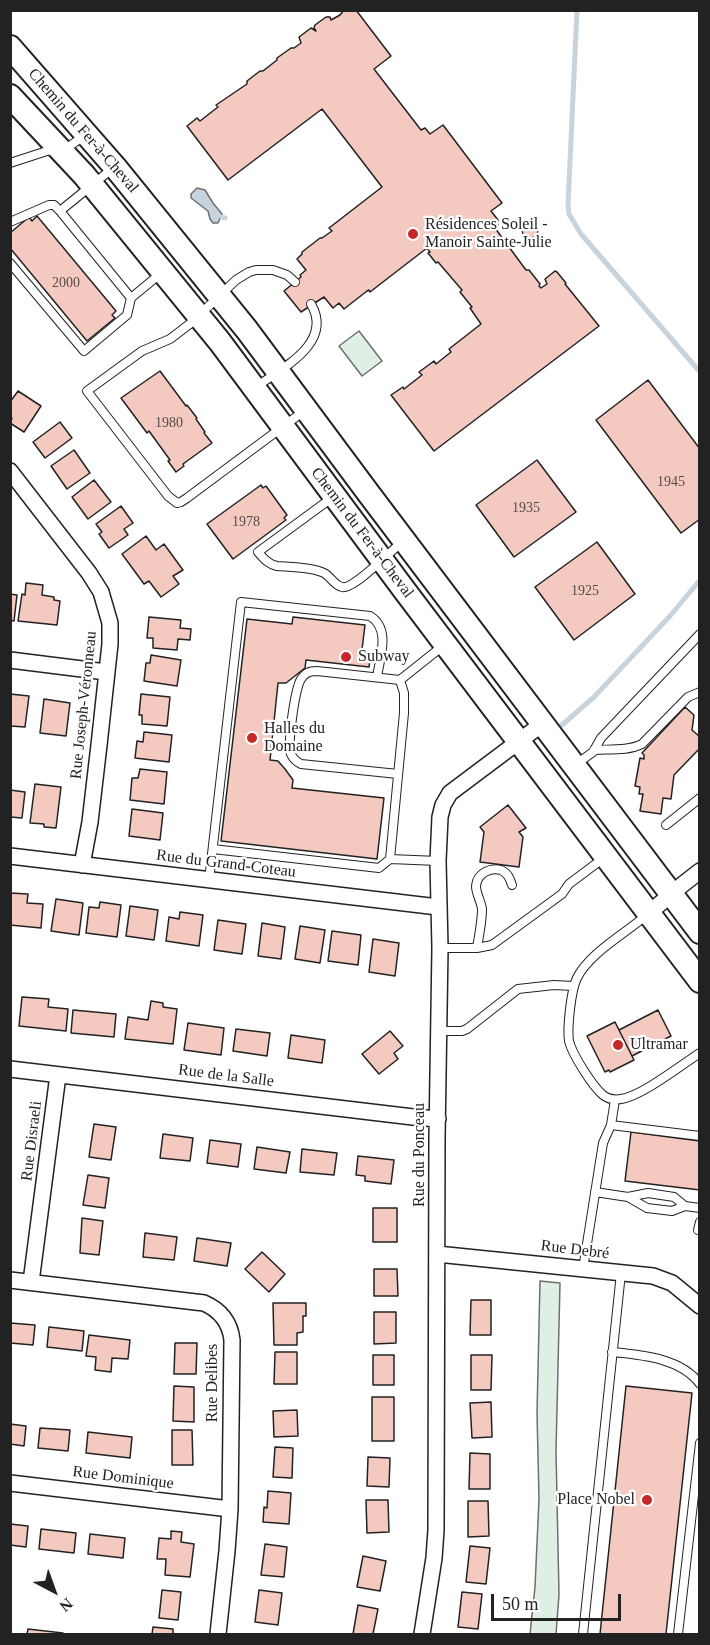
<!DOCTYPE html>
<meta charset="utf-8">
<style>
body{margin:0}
#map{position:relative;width:710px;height:1645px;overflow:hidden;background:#fff;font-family:Georgia,serif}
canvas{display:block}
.frame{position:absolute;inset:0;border:12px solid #222;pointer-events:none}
.north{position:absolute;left:24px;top:1561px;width:60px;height:60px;-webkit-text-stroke:4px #fff;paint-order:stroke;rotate:139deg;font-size:16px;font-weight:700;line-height:24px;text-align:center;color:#222}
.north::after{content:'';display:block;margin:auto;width:21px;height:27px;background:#222;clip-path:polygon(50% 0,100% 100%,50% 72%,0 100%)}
.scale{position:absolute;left:491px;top:1594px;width:130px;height:27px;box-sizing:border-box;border:3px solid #222;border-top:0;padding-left:8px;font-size:18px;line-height:21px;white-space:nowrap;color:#222;-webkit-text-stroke:4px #fff;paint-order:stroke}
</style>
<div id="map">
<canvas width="710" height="1645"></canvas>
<div class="frame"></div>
<div class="north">N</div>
<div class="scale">50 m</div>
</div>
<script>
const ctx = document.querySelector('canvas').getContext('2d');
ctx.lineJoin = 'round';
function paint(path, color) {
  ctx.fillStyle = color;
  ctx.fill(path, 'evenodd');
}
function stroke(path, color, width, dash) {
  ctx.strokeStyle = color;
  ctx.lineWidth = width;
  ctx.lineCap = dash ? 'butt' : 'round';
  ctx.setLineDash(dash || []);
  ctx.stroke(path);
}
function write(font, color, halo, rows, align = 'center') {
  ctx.font = font + ' Georgia,serif';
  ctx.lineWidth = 4.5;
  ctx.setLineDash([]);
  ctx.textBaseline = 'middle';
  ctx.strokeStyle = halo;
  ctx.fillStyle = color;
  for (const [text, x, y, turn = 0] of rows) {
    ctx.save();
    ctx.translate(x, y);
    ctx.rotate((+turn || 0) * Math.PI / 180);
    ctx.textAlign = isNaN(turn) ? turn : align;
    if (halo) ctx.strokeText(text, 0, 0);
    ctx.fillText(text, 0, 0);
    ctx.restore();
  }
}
const green = new Path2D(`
 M359 331 382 361 362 376 339 346Z
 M540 1281 560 1283 556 1451 559 1595 556 1634H530L535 1587 539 1499 537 1413Z`);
paint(green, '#e0efe3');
stroke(green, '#6f6f6f', 1.5);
const water = new Path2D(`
 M197 188 205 190 213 203 222 214 218 223H213L210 219 208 211 191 198V194Z`);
paint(water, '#c7d3dd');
stroke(water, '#6f6f6f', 1.5);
stroke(new Path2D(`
 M577 10 568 205 569 214 581 234 700 372
 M222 217 225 218
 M562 725 594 697 670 616 700 580`), '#c7d3dd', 5);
const building = new Path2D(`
 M344 10H356L391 56 374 69 421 130 425 128 430 134 443 125 502 203 491 211 498 220 497 223 498 225 495 228 526 270H529L540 284 539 286 541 288 547 284 545 279 555 271 557 272 566 283 565 284 599 326 434 451 391 395 403 387 404 389 422 375 419 372 434 361 436 364 451 352 449 349 481 324 470 308 472 307 460 292 462 290 438 262 436 263 428 253 430 252 427 248 370 292 369 290 367 291 344 309 339 303 333 308 324 297 301 312 284 291 301 277 300 275 306 270 297 259 302 254V252L320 238H322L332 231 329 228 382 187 322 109 228 180 187 126 197 118 200 121 218 107 216 105 247 84V81L260 71H263L277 60V58L291 48H294L301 43 299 37 311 28 316 31 314 28 315 25 326 17H330L331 20 340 15Z
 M37 216 116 311 112 315 115 318 87 341 10 248V233L29 217 32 221Z
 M522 230a8 8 0 1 1 16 0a8 8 0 1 1-16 0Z
 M160 371 186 406 187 405 197 418 196 419 205 432 204 433 212 443 183 464 184 466 176 472 168 461 170 460 149 431 147 433 121 398Z
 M648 380 700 449V519L681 533 596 420Z
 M18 391 41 406 24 432 10 423 12 418 10 417V402Z
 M60 422 72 438 45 458 33 442Z
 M74 450 90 473 67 489 51 466Z
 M537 460 576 512 514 557 476 505Z
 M94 480 111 502 88 519 72 497Z
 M261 485 263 488 266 486 287 515 284 518 286 520 233 559 207 524Z
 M121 506 133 523 124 529 128 535 109 548 99 534 102 532 96 524Z
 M146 536 156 550 164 544 183 570 173 576 179 584 161 597 149 581 144 584 122 554Z
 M597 542 635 594 574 640 535 587Z
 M26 583 43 585 42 595 54 597V600L60 601 57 625 18 621 22 594 25 595Z
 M10 594 17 595 14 621 10 620Z
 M149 617 181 620 180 628 191 629 190 640 178 639 177 650 153 648V638H147Z
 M293 617 365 625 361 658 370 660 369 667 306 660 305 668 286 683H278L270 760 278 761 285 769 293 780 292 788 384 798 377 859 221 841 247 619 292 624Z
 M151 655 181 660 177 686 144 681 146 663H150Z
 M10 694 29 696 25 727 10 726Z
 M141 694 170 697 167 726 142 724V715H139Z
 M44 699 70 703 66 736 40 733Z
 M685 707 694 715 692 730 700 737V748L674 775 671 799 663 798 661 814 640 811 643 794H639L640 787 635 786 640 758 644 759V755L642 753Z
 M144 732 172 735 169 762 135 758 137 741 143 742Z
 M140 769 167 772 164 804 130 800 132 778H138Z
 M35 784 61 787 56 828 44 827V824L30 823Z
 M10 790 25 792 22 818 10 817Z
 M508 805 526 828 519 832 523 837 519 867 480 862 484 832 480 827Z
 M132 809 163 813 160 840 129 836Z
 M10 893 28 894 27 903 43 904 41 928 10 925Z
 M56 899 83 903 79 935 51 931Z
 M100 902 121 905 117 937 86 933 89 907 99 908Z
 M130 906 158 910 154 940 126 936Z
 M180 912 203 915 199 946 166 941 169 917 179 919Z
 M218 920 246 924 242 954 214 950Z
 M262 923 285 927 281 959 258 956Z
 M300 926 325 930 320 963 295 959Z
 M332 931 361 935 358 965 328 961Z
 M373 939 399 943 395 976 369 972Z
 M22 997 49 999 48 1007 68 1009 66 1031 19 1026Z
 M151 1001 163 1003V1007L177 1009 173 1044 125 1039 128 1017 148 1020Z
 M73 1010 116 1014 114 1037 71 1033Z
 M658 1010 671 1036 632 1056 619 1030Z
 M615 1022 634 1060 610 1072 609 1070 605 1072 587 1036Z
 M188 1023 224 1028 221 1055 184 1050Z
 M236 1029 270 1033 267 1056 233 1051Z
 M390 1031 403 1046 394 1053 398 1059 379 1074 362 1054Z
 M291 1035 325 1040 322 1063 288 1058Z
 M94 1124 116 1127 111 1160 89 1157Z
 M631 1132 700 1141V1190L625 1181Z
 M163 1134 193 1138 190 1161 160 1158Z
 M210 1140 241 1144 238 1167 207 1163Z
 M257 1147 290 1152 286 1173 254 1169Z
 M302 1149 337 1153 334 1175 300 1172Z
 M358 1156 394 1160 391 1184 365 1181V1176L356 1175Z
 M88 1175 109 1178 105 1208 83 1205Z
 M373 1208H397V1242H373Z
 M82 1218 103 1221 99 1255 80 1253Z
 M145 1233 177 1237 174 1260 143 1257Z
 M197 1238 231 1243 227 1266 194 1261Z
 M262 1252 285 1274 269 1292 245 1269Z
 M374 1269H397L398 1296H374Z
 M471 1300H491V1335H470Z
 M273 1303H306V1316H303V1332L297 1333V1345H274Z
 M374 1312H396V1343L374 1344Z
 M10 1323 35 1325 33 1345 10 1343Z
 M49 1327 84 1331 82 1351 47 1347Z
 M89 1335 130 1340 128 1359 112 1358 111 1372 95 1370 96 1357 86 1356Z
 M175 1343H197L196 1374H174Z
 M275 1352H297V1384H274Z
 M373 1355H394V1385H373Z
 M471 1355H492L491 1390H471Z
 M174 1386 194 1387V1422L173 1421Z
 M626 1386 692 1393 666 1634H600Z
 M372 1397H394V1441H372Z
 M491 1402 492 1437 472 1438 470 1403Z
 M297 1410 298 1436 274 1437 273 1411Z
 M10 1424 26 1426 24 1446 10 1444Z
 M40 1428 70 1430 68 1451 38 1448Z
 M172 1430H192L193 1465H172Z
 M88 1432 132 1437 130 1458 86 1453Z
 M275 1447 293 1448 292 1478 273 1477Z
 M470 1453 490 1454V1489H469Z
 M368 1457 390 1458 389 1487 367 1486Z
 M268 1491 291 1493 289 1524 263 1522 264 1507 267 1508Z
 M366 1500H388L389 1532 367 1533Z
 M468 1501H488L489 1536 468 1537Z
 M10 1524 28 1526 26 1547 10 1545Z
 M41 1529 76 1533 74 1553 39 1549Z
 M171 1531 182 1532 181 1542 194 1544 190 1577 165 1575 166 1559H157L159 1538 171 1539Z
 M90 1534 125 1538 123 1558 88 1554Z
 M265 1544 287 1547 284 1577 261 1575Z
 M470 1546 490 1548 486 1584 466 1582Z
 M363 1556 386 1561 380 1591 357 1587Z
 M162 1590 181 1592 178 1620 159 1618Z
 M259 1590 282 1593 278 1625 255 1622Z
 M462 1592 482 1594 478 1629 458 1627Z
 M358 1605 378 1609 373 1634H353Z
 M153 1627 173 1629V1634H152Z
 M28 1629 63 1633V1634H27Z`);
paint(building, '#f3c9c0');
stroke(building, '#222', 1.5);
const lane = new Path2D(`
 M10 163 47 151 67 148 85 135
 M113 168 60 211 131 298 160 274
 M10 222 49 205H54L60 211
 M10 263 84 351 127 315 131 298
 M295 282 287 275 273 270H256L249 272 236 280 191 323 170 339 142 351 87 391 168 496 177 503 181 502 187 498 304 411
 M256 387C282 368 334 343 311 304
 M333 497 258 552C264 559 268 564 277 566 289 567 312 567 324 573 330 576 334 585 342 587 353 590 392 550 402 542
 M594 750C610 749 628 751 642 744L688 697 700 692
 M575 765 593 752 601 738 700 634
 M398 774 301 764C297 762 293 759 291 754 287 744 295 689 301 679 305 673 309 671 317 671L400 680
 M666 825 700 798
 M213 849 379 868 390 859
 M438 861 390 859 404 713V693L400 680 444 645
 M209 880 241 602 370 616C391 629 380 657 377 677
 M648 914C626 933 589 953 577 978 571 990 567 1028 569 1041 572 1054 593 1087 603 1095 608 1099 615 1100 621 1099 642 1096 681 1065 700 1053
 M440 948H477L492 945 562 894 569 884 605 857
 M477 948C479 935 482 922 482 909 481 901 476 894 476 886 477 873 491 867 501 870 508 873 510 879 512 885
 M439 1031H462L467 1029 518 989 554 985 573 986
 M611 1125 700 1136
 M595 1192 628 1197 648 1193 674 1197 685 1206
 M628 1197 647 1208 672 1211 685 1206 700 1208
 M698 1230 700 1222
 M583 1269 603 1143 611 1125 615 1100
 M612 1352C642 1355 681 1358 700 1384
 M583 1634 621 1273
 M678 1634 700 1443`);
const street = new Path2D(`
 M10 471 89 573 101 592 110 623V644L99 745 90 822 82 865
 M10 660 106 672
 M10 856 438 907
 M649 913 682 885 700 871
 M10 1069 413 1117 438 1119
 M437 1254 653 1276 672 1283 700 1306
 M10 1280 204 1303C220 1310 230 1322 232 1340L230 1509 227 1551 218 1634
 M31 1282 58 1075
 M10 1483 230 1509
 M422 1634 434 1558 436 1530 437 1137 440 948 438 861 440 817 443 805 450 793 542 724`);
const secondary = new Path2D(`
 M10 47 115 167 247 330 369 494 700 932
 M10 96 84 175 220 342 405 591 700 981`);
stroke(lane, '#222', 10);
stroke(street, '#222', 18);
stroke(secondary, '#222', 26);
stroke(lane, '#fff', 8);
stroke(street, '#fff', 15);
stroke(secondary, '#fff', 22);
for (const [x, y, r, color] of [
 [413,234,6,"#c62828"],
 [346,657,6,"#c62828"],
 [252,738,6,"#c62828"],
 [618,1045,6,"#c62828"],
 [647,1500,6,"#c62828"]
]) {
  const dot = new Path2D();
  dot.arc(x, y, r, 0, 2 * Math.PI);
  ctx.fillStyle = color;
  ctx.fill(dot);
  stroke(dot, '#fff', 2);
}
write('14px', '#564c4a', null, [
 ["2000",66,283],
 ["1980",169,423],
 ["1945",671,482],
 ["1935",526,508],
 ["1978",246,522],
 ["1925",585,591]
]);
write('16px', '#222', '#fff', [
 ["Chemin du Fer-à-Cheval",83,131,49],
 ["Chemin du Fer-à-Cheval",362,533,53],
 ["Rue Joseph-Véronneau",84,705,-84],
 ["Rue du Grand-Coteau",226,864,7],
 ["Rue de la Salle",226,1076,7],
 ["Rue Disraeli",32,1141,-83],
 ["Rue du Ponceau",420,1155,-90],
 ["Rue Debré",575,1250,7],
 ["Rue Delibes",213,1383,-90],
 ["Rue Dominique",123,1478,7]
]);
write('16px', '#222', '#fff', [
 ["Résidences Soleil -",425,225],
 ["Manoir Sainte-Julie",425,243],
 ["Subway",358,657],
 ["Halles du",264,729],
 ["Domaine",264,747],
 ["Ultramar",630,1045],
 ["Place Nobel",635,1500,"right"]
], 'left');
</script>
